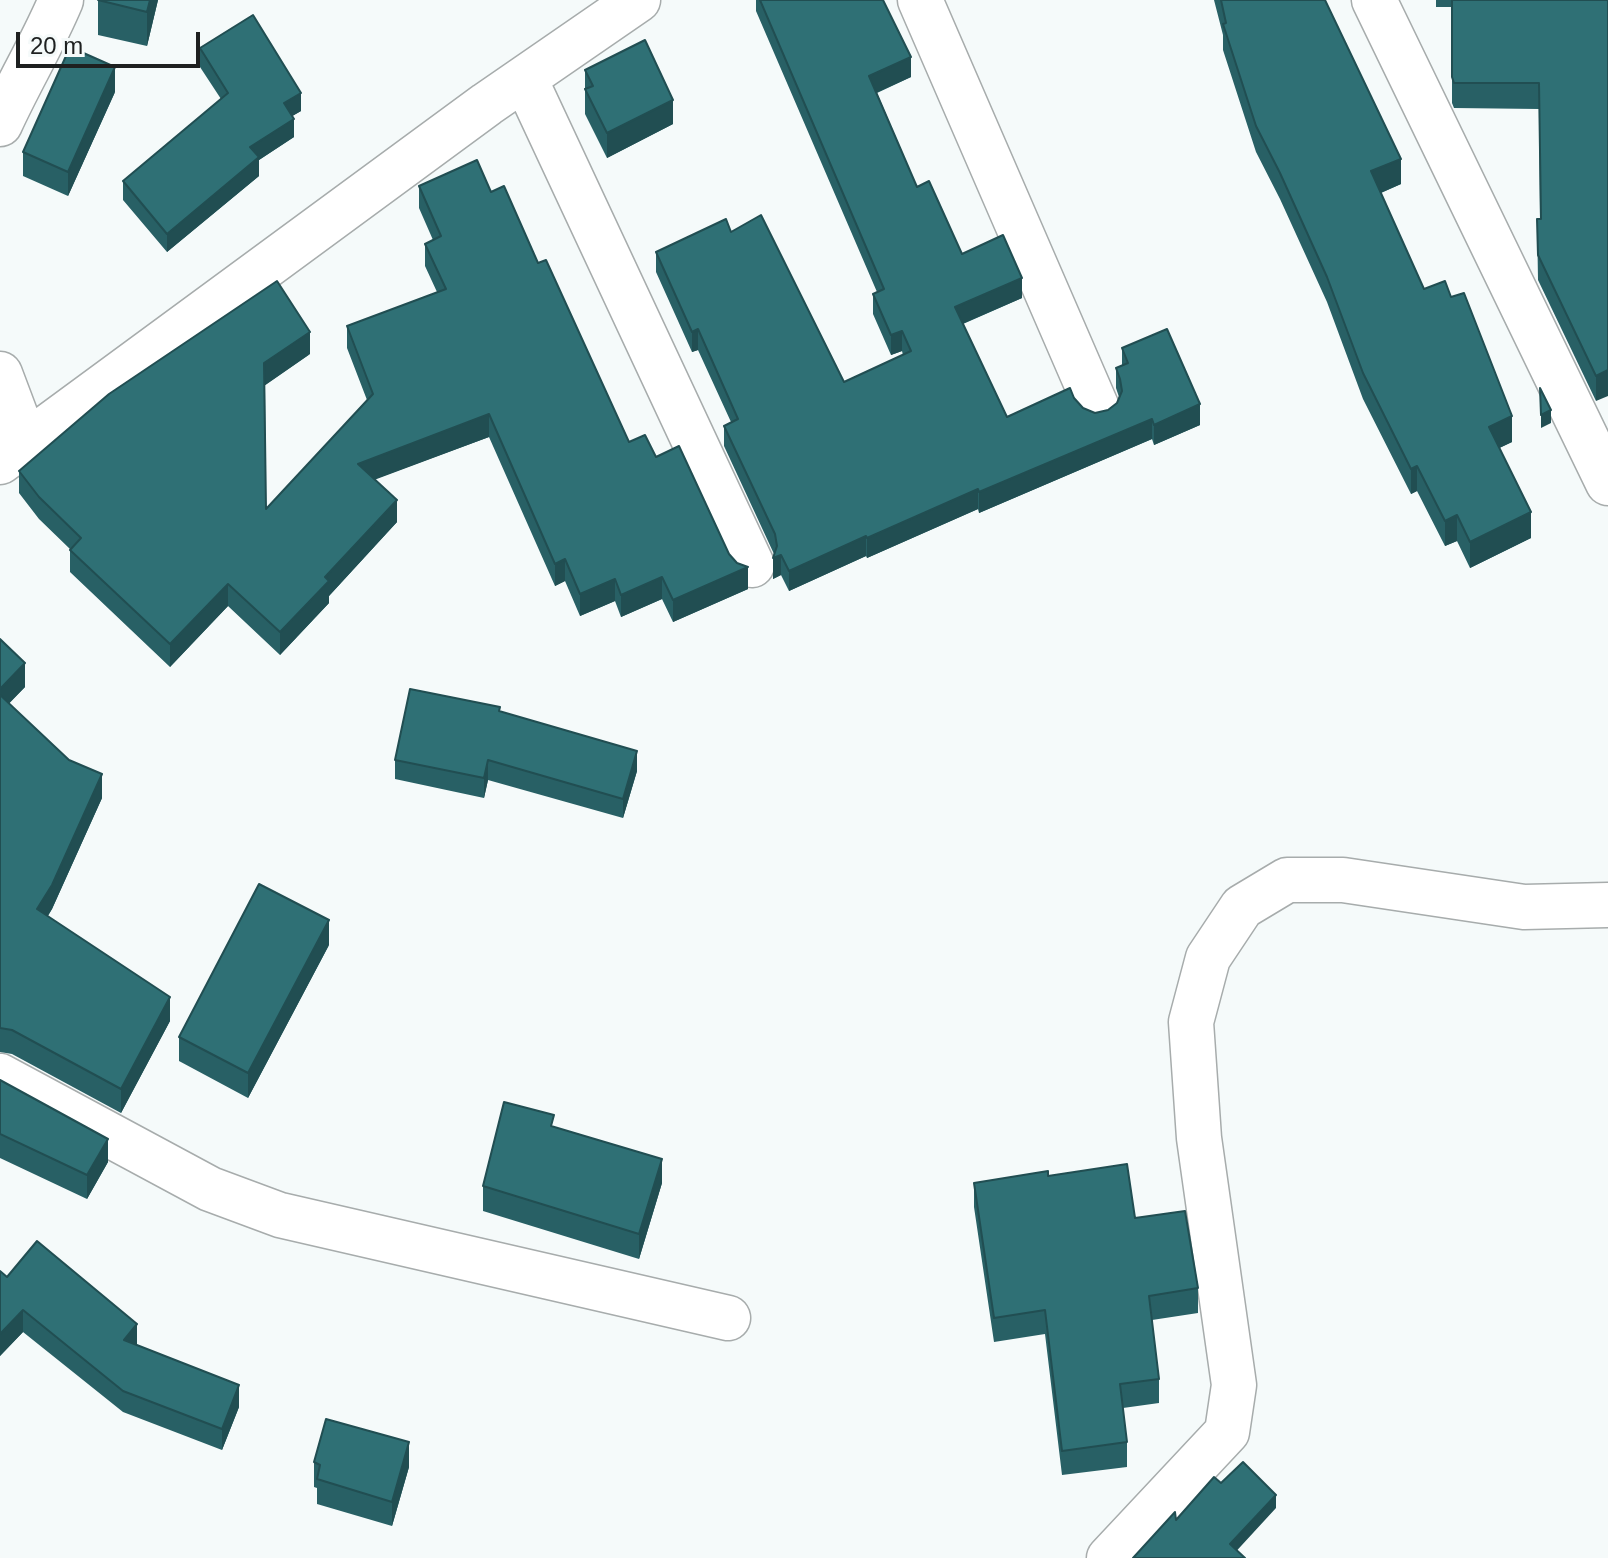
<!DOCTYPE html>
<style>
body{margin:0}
#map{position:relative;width:1608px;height:1558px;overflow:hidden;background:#f5fafa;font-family:Helvetica,sans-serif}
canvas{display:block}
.scale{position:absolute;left:16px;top:32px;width:184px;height:36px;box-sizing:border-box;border:4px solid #1e2020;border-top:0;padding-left:10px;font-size:24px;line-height:28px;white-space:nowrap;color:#1e2020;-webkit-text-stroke:6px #f5fafa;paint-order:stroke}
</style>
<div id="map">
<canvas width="1608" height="1558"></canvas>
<div class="scale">20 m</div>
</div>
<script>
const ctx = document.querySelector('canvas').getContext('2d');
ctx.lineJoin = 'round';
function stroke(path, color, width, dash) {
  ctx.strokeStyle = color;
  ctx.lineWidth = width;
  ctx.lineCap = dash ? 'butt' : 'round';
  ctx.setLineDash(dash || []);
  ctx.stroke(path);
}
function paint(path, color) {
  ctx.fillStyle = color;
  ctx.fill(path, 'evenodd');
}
const minor = new Path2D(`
 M920 0 1097 408
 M1374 0 1608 483
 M525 79 752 565
 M0 124C19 82 43 43 61 0
 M0 374 26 443
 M0 462 487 104 638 0
 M0 1076 210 1189 280 1215 728 1318
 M1109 1558 1227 1432 1234 1385 1199 1138 1191 1022 1208 958 1242 907 1287 880H1343L1524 907 1608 905`);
stroke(minor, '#a7acac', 47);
stroke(minor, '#fff', 44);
paint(new Path2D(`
 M98 0H158L147 46 98 35Z
 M756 0H883L911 77 877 93 917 187 962 254 1022 298 963 324 1007 417 1074 398 1083 408 1095 413 1108 410 1117 403 1119 397 1116 388V368L1122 365V348L1200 425 1154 445 1152 439 979 513 978 509 867 558 866 556 789 591 781 575 773 579 774 554 724 446V426L731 422 698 350 692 352 656 272V252L731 232 844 382 903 355 902 351 891 355 873 314V294L877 292 756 11Z
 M1214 0H1325L1401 184 1381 193 1424 289 1512 442 1499 448 1531 538 1470 568 1457 541 1445 546 1417 491 1411 494 1363 399 1327 302 1280 199 1256 152 1223 50V35Z
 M1436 0H1608L1596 401 1538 280 1537 219H1540L1539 109 1454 108 1452 103V7H1436Z
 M200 48 301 111 292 116 294 137 259 160V176L167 252 123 200V181L221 99 200 67Z
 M585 70 673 124 607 158 585 114Z
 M115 92 68 196 23 176V152Z
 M419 186 491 192 538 263 629 442 656 457 729 554 748 589 673 622 662 599 621 617 615 601 580 616 565 581 555 586 489 437 375 479 397 522 329 596V603L280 655 228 606 170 667 70 572V549L39 519 19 493V471L310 354 265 385 266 509 367 400 347 348V326L437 292 425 266V244L433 240 419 208Z
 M0 639 25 687 9 703 102 798 52 909 48 916 170 1021 121 1113 12 1054 0 1052Z
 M500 712 637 771 623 818 488 780 484 798 395 779V760Z
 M329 945 248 1098 179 1061V1037Z
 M0 1080 108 1162 87 1199 0 1158Z
 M1048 1176 1135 1218 1198 1288V1313L1152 1320 1159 1379V1403L1123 1408 1127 1442V1467L1062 1475 1045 1334 994 1342 974 1207V1183Z
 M662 1183 639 1259 483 1211V1186Z
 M0 1271 7 1277 137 1346 239 1407 222 1450 123 1412 23 1332 0 1356Z
 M314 1462 409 1467 392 1526 317 1504V1488L314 1487Z`), '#286065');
paint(new Path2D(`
 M150 0H158L147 46V12Z
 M911 57V77L869 96V76Z
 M115 67V92L68 196V172Z
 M301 93V111L284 121V103Z
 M673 100V124L607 158V133Z
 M294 119V137L259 160V176L167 252V234L250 147Z
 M1401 159V184L1371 197V171Z
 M1022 278V298L955 327V307Z
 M698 329V350L692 352V332Z
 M902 331V351L891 355V335Z
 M310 332V354L264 386V363Z
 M1608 370V396L1596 401V376Z
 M1200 404V425L1154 445V425Z
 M1551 410V423L1541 428V415Z
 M489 414V437L358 486V464Z
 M1512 416V442L1489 453V427Z
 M1152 419V439L979 513V492Z
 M1417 466V491L1411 494V469Z
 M978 489V509L867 558V538Z
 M397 500V522L329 596V603L280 655V632L325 577Z
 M1531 512V538L1470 568V542Z
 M1457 515V541L1445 546V521Z
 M866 536V556L789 591V571Z
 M781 555V575L773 579V558Z
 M565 559V581L555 586V564Z
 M748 567V589L673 622V600Z
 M662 577V599L621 617V595Z
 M615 579V601L580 616V594Z
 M228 584V606L170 667V644Z
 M25 663V687L0 713V689Z
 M637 751V771L623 818V799Z
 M488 760V780L484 798V778Z
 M102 774V798L52 909 37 932V909Z
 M329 920V945L248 1098V1073Z
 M170 997V1021L121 1113V1089Z
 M108 1139V1162L87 1199V1175Z
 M662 1159V1183L639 1259V1234Z
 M23 1310V1332L0 1356V1334Z
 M137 1324V1346L124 1340Z
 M239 1385V1407L222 1450V1429Z
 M409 1442V1467L392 1526V1502Z
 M1276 1495V1508L1230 1558V1544Z`), '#214e52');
const building = new Path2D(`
 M98 0H150L147 12Z
 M760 0H883L911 57 869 76 917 187 929 181 962 254 1003 235 1022 278 955 307 1007 417 1070 388 1074 398 1083 408 1095 413 1108 410 1117 403 1122 391 1120 379 1116 368 1128 363 1122 348 1167 329 1200 404 1154 425 1152 419 979 492 978 489 867 538 866 536 789 571 781 555 773 558 777 546 775 534 724 426 738 419 698 329 692 332 656 252 726 219 731 232 761 215 844 382 911 351 902 331 891 335 873 294 884 289Z
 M1221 0H1325L1401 159 1371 171 1424 289 1445 281 1451 297 1464 293 1512 416 1489 427 1531 512 1470 542 1457 515 1445 521 1417 466 1411 469 1363 373 1327 277 1280 173 1256 126 1223 24 1226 23Z
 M1452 0H1608V370L1596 376 1538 255 1537 219H1541L1539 83H1454L1452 77Z
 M253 15 301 93 284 103 294 119 250 147 259 157 167 234 123 181 228 93 200 48Z
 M645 40 673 100 607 133 585 89 593 86 585 70Z
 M70 47 115 67 68 172 23 152Z
 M477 160 491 192 504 186 538 263 546 260 629 442 645 435 656 457 679 446 729 554 737 563 748 567 673 600 662 577 621 595 615 579 580 594 565 559 555 564 489 414 358 464 397 500 325 577 329 581 280 632 228 584 170 644 70 550 81 538 39 497 19 471 109 394 277 281 310 332 264 363 266 509 373 394 347 326 446 289 425 244 441 236 419 186Z
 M1540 388 1551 410 1541 415Z
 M0 639 25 663 0 689Z
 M410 689 500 707 499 711 637 751 623 799 488 760 484 778 395 760Z
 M0 695 69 760 102 774 52 885 37 909 170 997 121 1089 12 1030 0 1028Z
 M259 884 329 920 248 1073 179 1037Z
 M0 1080 108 1139 87 1175 0 1134Z
 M504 1102 554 1115 551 1126 662 1159 639 1234 483 1186Z
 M1127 1164 1135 1218 1185 1211 1198 1288 1149 1296 1159 1379 1120 1384 1127 1442 1062 1451 1045 1310 994 1318 974 1183 1048 1171V1176Z
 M37 1241 137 1324 124 1340 239 1385 222 1429 123 1391 23 1310 0 1334V1271L7 1277Z
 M326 1419 409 1442 392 1502 317 1479 320 1465 314 1462Z
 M1243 1462 1276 1495 1230 1544 1245 1558H1133L1175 1512 1176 1520 1214 1477 1221 1483Z`);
paint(building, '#2f7075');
stroke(building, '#214e52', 2);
</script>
